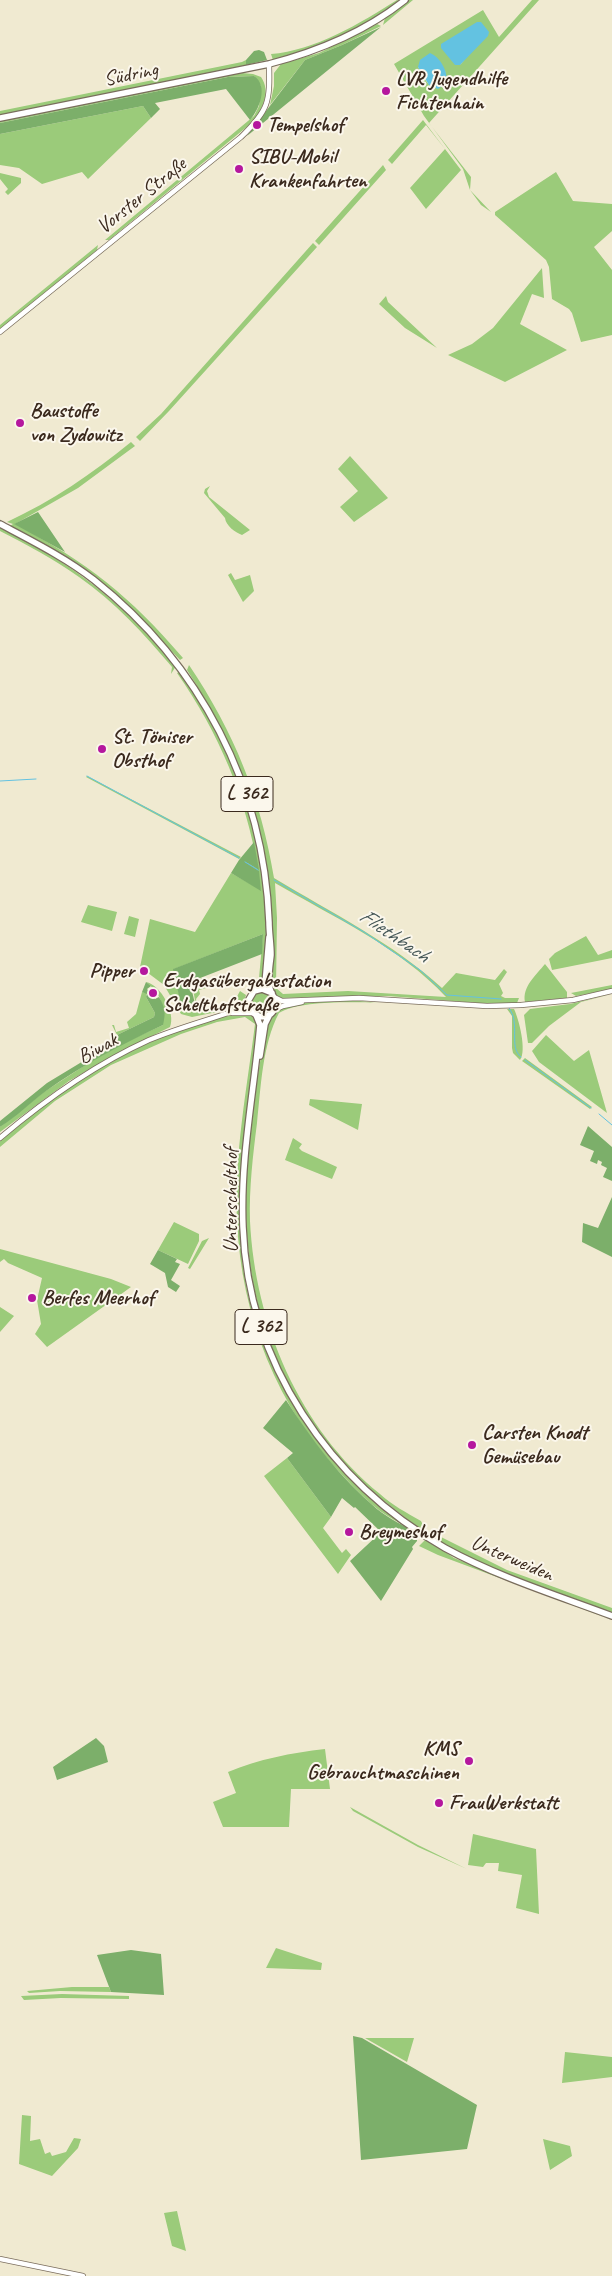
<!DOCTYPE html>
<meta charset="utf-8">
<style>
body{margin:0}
canvas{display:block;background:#f0ead1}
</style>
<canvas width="612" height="2276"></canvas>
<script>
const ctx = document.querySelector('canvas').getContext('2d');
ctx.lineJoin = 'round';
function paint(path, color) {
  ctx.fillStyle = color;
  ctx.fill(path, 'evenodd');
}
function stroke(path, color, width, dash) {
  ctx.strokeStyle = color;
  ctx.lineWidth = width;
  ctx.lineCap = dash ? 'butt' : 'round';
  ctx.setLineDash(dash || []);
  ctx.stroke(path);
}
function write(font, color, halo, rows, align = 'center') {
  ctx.font = font + ' Caveat,sans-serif';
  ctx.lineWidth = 4;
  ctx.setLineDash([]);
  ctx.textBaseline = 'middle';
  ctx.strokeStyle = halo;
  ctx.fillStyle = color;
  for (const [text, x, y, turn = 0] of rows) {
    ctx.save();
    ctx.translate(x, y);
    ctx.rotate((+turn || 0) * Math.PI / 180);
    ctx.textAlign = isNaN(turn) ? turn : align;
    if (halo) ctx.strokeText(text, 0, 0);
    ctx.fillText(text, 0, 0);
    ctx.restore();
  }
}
paint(new Path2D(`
 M397 0 400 1C361 30 319 48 273 60L271 54C314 51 361 23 397 0Z
 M409 0H413L383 25 385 18Z
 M532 0H539L429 123 471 177 470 190 491 212 481 205 470 190 463 169 424 116 394 64 483 10 499 37ZM481 22 471 52 460 65ZM418 67 445 70 446 83C429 94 427 81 418 67Z
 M377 24 381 26 342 45 305 60 270 105 274 86V73L281 64 319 53Z
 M246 60V65L0 116V111L242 62Z
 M242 73 253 74 261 77C271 91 263 108 254 121L109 240H105L254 116 259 106 261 86 254 76 228 77 0 123V121Z
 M143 106 151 118 88 179 82 172 42 184 19 168 0 165V134Z
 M423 120 461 170 426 209 410 188 445 149 426 125 392 164 388 160Z
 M383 165 386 170 319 245 315 241Z
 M556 172 573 201 612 204V231L594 247 612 270V335L581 342 572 313 569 309 552 299 549 267 546 260 495 215V212Z
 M0 173 21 178V183L8 195 5 192 8 189 0 179Z
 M313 243 317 247 169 411 140 441 136 437 161 414Z
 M98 245 97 250 0 329V325Z
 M542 268 544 298 532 294 520 324 567 350 505 382 448 355 472 344 493 328Z
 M386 296 388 302 437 348 405 328 379 304Z
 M131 442 135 446 78 488 15 524C87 562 130 596 183 658L180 660 145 623 106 587 10 526 13 524 7 522C52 501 92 474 131 442Z
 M350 456 388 498 354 522 340 507 358 491 338 469Z
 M210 486 207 491 209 497 250 530 242 535C235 532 226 526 225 518L204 493 205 489Z
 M0 527C75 565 122 602 176 666L171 674 172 667C144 634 115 602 79 577 54 559 27 545 0 531Z
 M231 573 235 580 250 575 254 591 243 602 228 575Z
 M189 665C234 732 261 798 274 878 332 913 393 943 442 988L456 973 495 980 504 969 507 972 499 984 503 993 501 996 505 998H519L517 1003 491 1004 388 996 279 998C276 996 273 993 272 989 268 979 272 928 271 913 265 822 237 747 187 670ZM275 883C333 917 400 947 446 997L348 991 283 994 276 988 277 918Z
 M179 672C233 746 263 833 267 925 267 942 265 960 264 978 263 987 256 990 248 987V984L259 978 263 934 174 969 182 1008 197 1012 192 983 202 978 206 988 199 990 200 994 196 999 198 1007 202 1010 234 1002 240 991 246 995 242 1007 192 1017 181 1014 164 985 140 967 150 919 195 932 231 873 261 890 243 861 258 869C246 797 219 733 177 673Z
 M87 776 241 857 239 859 86 777Z
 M88 905 117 912 112 931 81 922Z
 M129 916 139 919 135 937 124 934Z
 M586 936 598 955 612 950V958L552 970 549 959 555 953Z
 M545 964 567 992V998L525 1002C522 987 536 975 545 964Z
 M146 982C161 985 176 1013 170 1027L116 1054 69 1081 0 1132V1127L44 1092 90 1062 128 1041 163 1025C163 1004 163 996 146 982Z
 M612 985V989L576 996 571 993Z
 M142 992 147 993 146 997 155 1013 154 1017 117 1035 112 1025H114L116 1032 129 1028 127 1022 136 1014Z
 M251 1003a11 11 0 1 1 22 0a11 11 0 1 1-22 0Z
 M612 994 581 1002 549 1026 532 1043H528L524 1015 530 1009 570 1004Z
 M360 1001 380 1003C356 1002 300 1000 279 1013 262 1045 261 1088 257 1123 253 1155 249 1188 250 1221 255 1324 299 1428 380 1494 392 1505 407 1513 421 1521L424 1527 423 1530C414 1528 409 1521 402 1515 387 1503 372 1492 358 1479 333 1456 313 1428 296 1398 226 1277 242 1151 268 1020 271 1016 274 1011 279 1009 293 1001 343 1001 360 1001Z
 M507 1009H514C519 1019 527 1051 520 1060L513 1053 512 1048V1016Z
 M237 1014H249L258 1022C254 1069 250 1115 246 1162 244 1184 241 1207 241 1230 239 1343 317 1466 409 1528 399 1523 389 1517 380 1511 367 1501 355 1489 344 1477 277 1408 241 1316 237 1220 234 1155 247 1088 255 1024L245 1017 217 1022 181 1034 111 1065 55 1101 0 1147V1141C68 1083 147 1032 237 1014Z
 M546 1035 574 1061 589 1050 607 1113 539 1062 532 1051Z
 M525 1058 592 1107 590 1109 522 1061Z
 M310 1099 362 1104 358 1130 309 1105Z
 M293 1138 302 1144 299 1148 302 1151 337 1167 332 1179 285 1160Z
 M174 1222 199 1234V1241L188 1264 158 1250Z
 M209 1238 190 1269 188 1268 202 1241Z
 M0 1249 111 1279 131 1287 47 1347 35 1334 41 1324 37 1300 42 1278 8 1263 4 1259 0 1262Z
 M0 1307 14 1316 0 1332Z
 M287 1458 331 1517 323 1528 342 1553 346 1549 351 1555 338 1574 264 1476Z
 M429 1531 507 1570 612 1608V1613L514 1577 478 1562 430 1536Z
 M426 1539 454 1558 612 1620 438 1555 419 1546Z
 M325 1749 330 1789H291L289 1827H223L213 1802 236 1793 228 1772C259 1759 291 1753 325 1749Z
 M350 1807 418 1845 467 1869 418 1847 353 1811Z
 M473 1834 536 1849 539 1914 516 1908 522 1875 498 1871 499 1863H486L483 1867 468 1865Z
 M276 1948 322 1963 321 1970 266 1968Z
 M72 1987H109L111 1992 60 1991 29 1993 27 1991Z
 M62 1994 129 1996V1999L61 1998 24 2000 21 1996Z
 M365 2038H414L407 2062Z
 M565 2052 612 2057V2077L562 2083Z
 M22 2115 31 2116 30 2141 40 2139 45 2154 50 2152 52 2156 66 2152 74 2138 81 2139 78 2148 52 2176 19 2164Z
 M543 2139 570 2146 572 2156 550 2170Z
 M177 2211 186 2251 172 2246 164 2213Z`), '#9bcb7a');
paint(new Path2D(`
 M381 27 247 136 305 60 342 45Z
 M259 50 264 52 267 60 246 65V60L254 51Z
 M254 76C269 86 259 110 250 120L226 89 155 103 160 109 151 118 143 106 0 134V123L228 77Z
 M38 512 65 552 14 524Z
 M254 842 259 870 244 861 259 871 261 891 231 873 239 860Z
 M263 934 262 954 195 980 191 987 197 1012 182 1009 173 969Z
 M146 982 151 986 147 989 155 999 159 997C165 1007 166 1013 163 1025 122 1044 82 1065 46 1091 30 1103 16 1117 0 1127V1121L47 1083 118 1040 117 1035 154 1017 155 1013 146 997 147 994 142 992Z
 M588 1126 612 1147V1181L603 1177 607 1168 601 1165 602 1162 598 1160 597 1164 590 1161 594 1151 580 1145Z
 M612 1197V1257L582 1242 583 1223 598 1228Z
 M158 1250 177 1259 175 1262 180 1264 171 1280 180 1286 176 1292 168 1287 165 1273 150 1264Z
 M286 1400C312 1440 340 1478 377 1509 389 1519 404 1525 417 1534V1541L412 1547 413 1549 381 1601 350 1561 381 1532 355 1507 354 1508 342 1498 331 1517 287 1458 293 1453 263 1428Z
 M96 1738 104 1746 108 1762 57 1780 53 1767Z
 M131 1950 161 1954 164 1995 111 1992 97 1955Z
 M353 2036 362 2038 477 2105 467 2149 361 2160Z`), '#7caf6a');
paint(new Path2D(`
 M477 22H481L489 32 488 36 460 65H455L441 48V44Z
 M430 53C440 57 449 72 446 83L438 89 429 85 418 67 420 60Z`), '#63c2e1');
stroke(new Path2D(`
 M87 776 239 858
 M0 781 36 779
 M245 862 258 870
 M274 880 364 932 420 970 447 995 501 999
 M509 1008C521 1024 508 1047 521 1057
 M525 1060 591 1108
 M599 1114 612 1125`), '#63c2e1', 1);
const minor = new Path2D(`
 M0 332 241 137C269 110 270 102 269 64
 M274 997 282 1001 359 998 487 1006 521 1005 573 1000 612 991
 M274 1010 283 1006 302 1002
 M232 1013H252
 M0 1138C46 1099 94 1065 149 1040 180 1027 212 1019 243 1008L248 1003
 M0 2259 83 2276`);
const major = new Path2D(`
 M0 118 269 64C319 51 365 32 405 0
 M0 524C32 541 66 558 94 580 200 664 264 786 269 922 269 933 271 944 271 955 270 965 267 980 270 989 272 996 277 999 275 1007 270 1024 248 1017 248 1001L254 991 262 989 272 993
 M262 989 265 984 269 937
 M256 1015 260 1025C254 1092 240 1159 243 1227 248 1363 329 1482 445 1548 498 1577 556 1595 612 1616
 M260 1056 265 1024 270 1014`);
stroke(minor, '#7a6d5d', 6);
stroke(major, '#7a6d5d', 8);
stroke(minor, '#fff', 4.5);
stroke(major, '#fff', 5.5);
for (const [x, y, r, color] of [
 [386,91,5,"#b5179e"],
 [257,125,5,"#b5179e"],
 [239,169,5,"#b5179e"],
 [20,423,5,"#b5179e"],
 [102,749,5,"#b5179e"],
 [144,971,5,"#b5179e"],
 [153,993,5,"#b5179e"],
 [32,1298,5,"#b5179e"],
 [472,1445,5,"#b5179e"],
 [349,1532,5,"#b5179e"],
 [469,1761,5,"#b5179e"],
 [439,1803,5,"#b5179e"]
]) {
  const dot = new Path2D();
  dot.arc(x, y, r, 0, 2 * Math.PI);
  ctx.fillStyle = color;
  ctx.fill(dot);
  stroke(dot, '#fbf7ec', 2);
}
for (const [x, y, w] of [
 [247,794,52],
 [261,1327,52]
]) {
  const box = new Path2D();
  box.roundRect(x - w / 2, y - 17.5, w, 35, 4);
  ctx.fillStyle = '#fbf7ec';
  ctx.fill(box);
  stroke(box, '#3b2a1e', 1);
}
write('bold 20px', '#3b2a1e', null, [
 ["L 362",247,794],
 ["L 362",261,1327]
]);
write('21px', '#3b2a1e', '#fbf7ec', [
 ["Südring",131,75,-11],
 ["Vorster Straße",142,196,-39],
 ["Biwak",98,1049,-29],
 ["Unterschelthof",231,1200,-90],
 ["Unterweiden",512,1559,23]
]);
write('bold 21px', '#3b2a1e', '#fbf7ec', [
 ["LVR Jugendhilfe",396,79],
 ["Fichtenhain",396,103],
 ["Tempelshof",267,125],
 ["SIBU-Mobil",249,157],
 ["Krankenfahrten",249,181],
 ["Baustoffe",30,411],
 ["von Zydowitz",30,435],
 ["St. Töniser",112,737],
 ["Obsthof",112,761],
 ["Pipper",134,971,"right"],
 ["Erdgasübergabestation",163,981],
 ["Schelthofstraße",163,1005],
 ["Berfes Meerhof",42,1298],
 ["Carsten Knodt",482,1433],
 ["Gemüsebau",482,1457],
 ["Breymeshof",359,1532],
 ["KMS",459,1749,"right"],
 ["Gebrauchtmaschinen",459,1773,"right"],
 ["FrauWerkstatt",449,1803]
], 'left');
write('italic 22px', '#475858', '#fbf7ec', [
 ["Fliethbach",394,936,34]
]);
</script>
